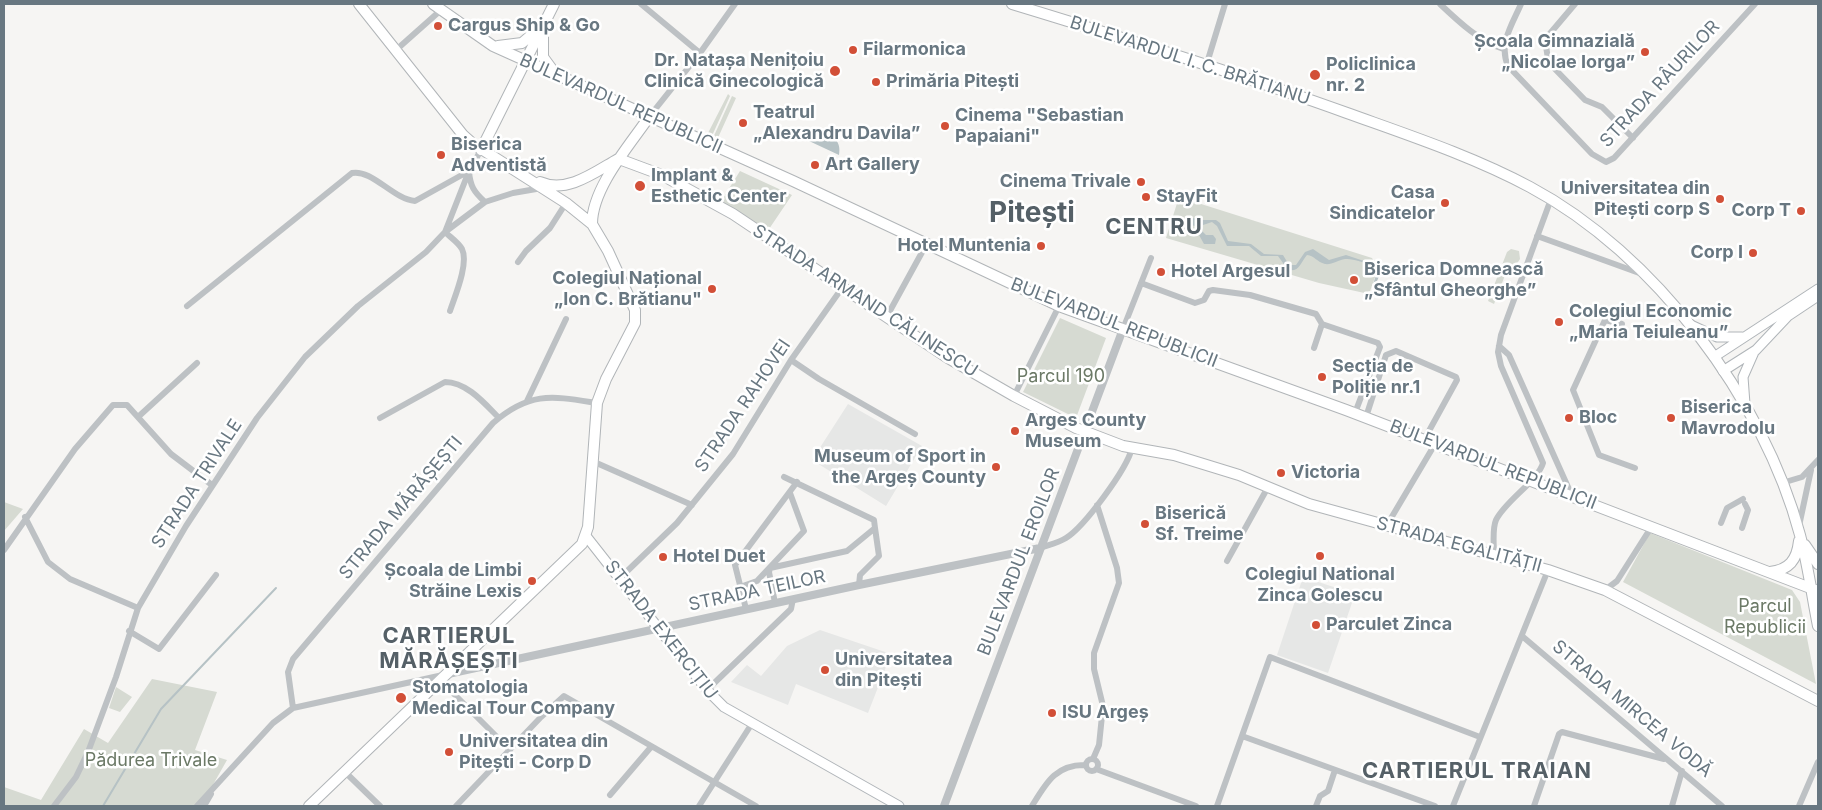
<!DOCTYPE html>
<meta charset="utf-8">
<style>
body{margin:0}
#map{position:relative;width:1822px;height:810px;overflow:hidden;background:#f6f5f3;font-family:Inter,sans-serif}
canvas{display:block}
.frame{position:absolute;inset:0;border:5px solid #687781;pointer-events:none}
</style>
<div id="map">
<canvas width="1822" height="810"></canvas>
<div class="frame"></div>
</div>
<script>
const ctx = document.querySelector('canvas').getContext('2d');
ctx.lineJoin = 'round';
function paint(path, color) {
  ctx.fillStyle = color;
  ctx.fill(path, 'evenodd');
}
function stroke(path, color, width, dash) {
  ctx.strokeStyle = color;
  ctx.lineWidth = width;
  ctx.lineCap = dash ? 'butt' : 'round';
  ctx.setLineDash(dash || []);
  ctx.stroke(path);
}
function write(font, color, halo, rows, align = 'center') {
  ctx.font = font + ' Inter,sans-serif';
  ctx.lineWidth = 5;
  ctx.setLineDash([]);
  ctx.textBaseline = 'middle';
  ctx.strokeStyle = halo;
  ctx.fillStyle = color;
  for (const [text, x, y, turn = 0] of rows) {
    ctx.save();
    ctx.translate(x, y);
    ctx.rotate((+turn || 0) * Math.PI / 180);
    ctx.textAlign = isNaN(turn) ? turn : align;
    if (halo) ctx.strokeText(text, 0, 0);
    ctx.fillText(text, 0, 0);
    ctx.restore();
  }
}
paint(new Path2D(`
 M848 404 922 446 886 506 812 460Z
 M1303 577 1355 594 1328 673 1277 655Z
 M820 630 891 654 868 713 796 684 788 705 731 682 747 665 761 676 787 646Z`), '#e6e7e6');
paint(new Path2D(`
 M728 94 730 96 711 138 707 135Z
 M732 96 736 98 717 140 713 138Z
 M740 171 792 195 767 232 720 203Z
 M1179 197 1372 258 1378 269 1369 294 1319 283 1166 238Z
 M1511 249 1519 251 1520 259 1514 268 1507 270 1494 304 1488 301 1507 252Z
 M1060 318 1106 338 1076 418 1023 392Z
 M4 502 23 509 4 531Z
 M1650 533 1792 590 1800 602 1816 684 1623 582Z
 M152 679 217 692 195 750 227 760 201 806H4V787L41 800 84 729 108 743Z
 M116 687 132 697 120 712 109 708Z`), '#d6dad2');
paint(new Path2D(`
 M818 134C831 132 842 140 839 155L809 141Z
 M1194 218 1200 220H1216L1220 223 1228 241 1251 244 1264 254 1283 255 1289 265H1296L1305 252 1313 249 1329 260 1346 255 1367 262 1378 260 1382 269 1375 286 1373 284 1378 270 1373 263C1363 264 1354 258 1345 259 1338 260 1332 265 1325 264 1317 262 1315 256 1307 255 1300 263 1300 272 1288 270L1278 256H1261L1249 246H1227L1217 226 1212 222 1203 225 1202 231 1206 235H1213L1216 239 1215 244H1204L1199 235 1202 223 1200 222 1195 226 1191 225 1190 220Z`), '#b6c2c5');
stroke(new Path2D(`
 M103 806 161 709 276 588`), '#b6c2c5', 2);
const secondary = new Path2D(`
 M1691 325 1717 337H1742
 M1714 357 1818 289
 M1723 371 1756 350 1788 316 1818 296
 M1745 404 1743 377 1754 352
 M586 536 707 690 724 707 899 806`);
const primary = new Path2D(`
 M433 4 493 46 793 181 1059 306 1346 410 1818 591
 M1012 4C1124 38 1236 73 1347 113 1408 135 1472 156 1530 187 1654 253 1764 399 1800 535 1808 565 1812 596 1818 626
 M543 28V57L554 72
 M498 46 522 43 536 31
 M481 150 554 4
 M619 159 662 175 733 214 948 358 1014 396 1076 428 1123 446 1174 455 1239 475 1309 504 1548 570 1605 590 1818 701
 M540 182C567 194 595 172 618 159
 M592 224C592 188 629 146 649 117
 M1805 545 1818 564
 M1770 572C1789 570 1797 560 1799 541
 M309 806 582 544 588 527 597 403 606 379 635 323V310L608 251 592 224 566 203 472 143 463 135 359 4`);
stroke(secondary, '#b0b5b9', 11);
stroke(primary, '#b1b5b8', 12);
stroke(new Path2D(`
 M641 4 700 53
 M1440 4C1458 21 1480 42 1504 49
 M1521 4C1513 23 1498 44 1508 66L1592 154 1606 162 1614 158 1755 4
 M1575 4 1547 37 1546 46 1548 59 1552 66 1585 100 1602 107 1633 138
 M396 50 441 10
 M1207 63 1225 4
 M649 117 700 53 735 4
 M1537 236 1642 274
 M518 262 526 251 550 228 566 203
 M1141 283 1195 303 1204 300 1209 291 1213 290 1250 295 1316 314 1322 324 1378 343 1380 347 1355 413
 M187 306 352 173C372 169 393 199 415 201L469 171C470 186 474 192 485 202
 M450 311C455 296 469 263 462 249 458 242 450 237 445 232L485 202 513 193 542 188
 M886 318 926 245
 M1622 324 1605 320 1573 390 1599 455 1635 468
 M1123 329 1151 258
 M1499 346 1509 355 1572 496
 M1314 348 1322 324
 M791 360 819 379 915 434
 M1014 396 1059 306
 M527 401 566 319
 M138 417 197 363
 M1366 417 1386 355 1396 351 1456 377 1457 380 1424 440
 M380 418 445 382C467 382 485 404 499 418
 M592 461 692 505
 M1782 483 1802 477 1818 460
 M25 517 48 562 70 579 138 608
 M1721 523 1727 508 1743 499
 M1387 525 1435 444
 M1799 526 1811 470
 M1742 528 1748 510 1745 504
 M1040 548C1048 545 1058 543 1066 538 1084 527 1127 469 1132 448
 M4 550 75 449 113 405H127L171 454 212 485
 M1494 555C1494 545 1492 529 1496 520 1505 501 1538 481 1543 463L1501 366 1498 352 1501 335 1551 199
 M1227 561 1268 487
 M620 578 677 523 733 454 791 360 842 288
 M859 585 860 575 879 556 875 528
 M740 587 757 581 804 531 790 493
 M1605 590 1617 581 1652 526
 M775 603 769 572 770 568 847 551 875 528 874 520 784 477
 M746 609 735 565 797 482
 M129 631 159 649 216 575
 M1522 636 1722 806
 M441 681 510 750
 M707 690 791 609 793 599
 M293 708 288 672 293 659 493 423C530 391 552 396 597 403
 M1242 736 1435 806
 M1093 759 1099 745 1103 706 1094 669V653L1119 583 1117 568 1097 505
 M1086 765a6 6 0 1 1 12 0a6 6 0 1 1-12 0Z
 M1096 769 1196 806
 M345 772 380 806
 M610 795 651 747
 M54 806 76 777 88 752 116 677 138 608 186 526 257 418 305 357 358 306 426 252 445 232 469 171 481 150
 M197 806 273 723 293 708 443 675
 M204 806 211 794
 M456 806 541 717 564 696 756 806
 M699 806 751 725
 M1032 806C1046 783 1056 764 1086 765
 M1217 806 1270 657 1480 737
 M1316 806 1320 796 1328 791 1335 770
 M1453 806 1548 570
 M1534 806 1559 734 1562 732 1664 759
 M1672 806 1682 771
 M1799 806 1818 762`), '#bdc1c4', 6);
stroke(new Path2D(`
 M448 674 859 585 1040 548
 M944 806 1123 329`), '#bdc1c4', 8);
stroke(secondary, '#fff', 9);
stroke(primary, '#fff', 10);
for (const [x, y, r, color] of [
 [438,26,5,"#d24f37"],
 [853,50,5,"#d24f37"],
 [1645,52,5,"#d24f37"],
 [835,71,6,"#d24f37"],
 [1315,75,6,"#d24f37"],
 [876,82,5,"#d24f37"],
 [743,123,5,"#d24f37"],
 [945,126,5,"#d24f37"],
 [441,155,5,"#d24f37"],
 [815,165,5,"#d24f37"],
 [1141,182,5,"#d24f37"],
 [640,186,6,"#d24f37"],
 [1146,197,5,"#d24f37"],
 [1720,199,5,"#d24f37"],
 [1445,203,5,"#d24f37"],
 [1801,211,5,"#d24f37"],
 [1041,246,5,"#d24f37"],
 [1753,253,5,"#d24f37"],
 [1161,272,5,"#d24f37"],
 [1354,280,5,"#d24f37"],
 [712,289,5,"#d24f37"],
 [1559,322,5,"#d24f37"],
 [1322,377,5,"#d24f37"],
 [1569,418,5,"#d24f37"],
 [1671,418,5,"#d24f37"],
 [1015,431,5,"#d24f37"],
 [996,467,5,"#d24f37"],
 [1281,473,5,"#d24f37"],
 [1145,524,5,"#d24f37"],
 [1320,556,5,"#d24f37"],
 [663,557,5,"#d24f37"],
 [532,581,5,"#d24f37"],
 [1316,625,5,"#d24f37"],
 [825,670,5,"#d24f37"],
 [401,698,6,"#d24f37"],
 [1052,713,5,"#d24f37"],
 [449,752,5,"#d24f37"]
]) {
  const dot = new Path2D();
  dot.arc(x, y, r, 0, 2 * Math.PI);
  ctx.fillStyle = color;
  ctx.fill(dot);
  stroke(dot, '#fff', 2);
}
write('bold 18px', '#687781', '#fff', [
 ["Cargus Ship & Go",448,26],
 ["Școala Gimnazială",1635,42,"right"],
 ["„Nicolae Iorga”",1635,63,"right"],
 ["Filarmonica",863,50],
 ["Dr. Natașa Nenițoiu",824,61,"right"],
 ["Clinică Ginecologică",824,82,"right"],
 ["Policlinica",1326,65],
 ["nr. 2",1326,86],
 ["Primăria Pitești",886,82],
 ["Teatrul",753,113],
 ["„Alexandru Davila”",753,134],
 ["Cinema \"Sebastian",955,116],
 ["Papaiani\"",955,137],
 ["Biserica",451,145],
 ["Adventistă",451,166],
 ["Art Gallery",825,165],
 ["Implant &",651,176],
 ["Esthetic Center",651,197],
 ["Cinema Trivale",1131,182,"right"],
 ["Universitatea din",1710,189,"right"],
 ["Pitești corp S",1710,210,"right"],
 ["Casa",1435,193,"right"],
 ["Sindicatelor",1435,214,"right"],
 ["StayFit",1156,197],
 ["Corp T",1791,211,"right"],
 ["Hotel Muntenia",1031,246,"right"],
 ["Corp I",1743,253,"right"],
 ["Biserica Domnească",1364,270],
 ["„Sfântul Gheorghe”",1364,291],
 ["Hotel Argesul",1171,272],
 ["Colegiul Național",702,279,"right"],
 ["„Ion C. Brătianu\"",702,300,"right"],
 ["Colegiul Economic",1569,312],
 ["„Maria Teiuleanu”",1569,333],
 ["Secția de",1332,367],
 ["Poliție nr.1",1332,388],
 ["Biserica",1681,408],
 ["Mavrodolu",1681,429],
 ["Bloc",1579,418],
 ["Arges County",1025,421],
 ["Museum",1025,442],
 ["Museum of Sport in",986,457,"right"],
 ["the Argeș County",986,478,"right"],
 ["Victoria",1291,473],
 ["Biserică",1155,514],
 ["Sf. Treime",1155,535],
 ["Hotel Duet",673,557],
 ["Școala de Limbi",522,571,"right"],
 ["Străine Lexis",522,592,"right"],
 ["Colegiul National",1320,575,"center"],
 ["Zinca Golescu",1320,596,"center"],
 ["Parculet Zinca",1326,625],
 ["Universitatea",835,660],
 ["din Pitești",835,681],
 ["Stomatologia",412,688],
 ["Medical Tour Company",412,709],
 ["ISU Argeș",1062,713],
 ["Universitatea din",459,742],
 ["Pitești - Corp D",459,763]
], 'left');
write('18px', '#687781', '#fff', [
 ["BULEVARDUL I. C. BRĂTIANU",1190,61,18],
 ["STRADA RÂURILOR",1660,84,-47],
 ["BULEVARDUL REPUBLICII",621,104,24],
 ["STRADA ARMAND CĂLINESCU",865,301,33],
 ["BULEVARDUL REPUBLICII",1114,323,21],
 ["STRADA RAHOVEI",743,406,-56],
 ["BULEVARDUL REPUBLICII",1493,465,21],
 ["STRADA TRIVALE",197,484,-57],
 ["STRADA MĂRĂȘEȘTI",401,508,-50],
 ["STRADA EGALITĂȚII",1459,545,15],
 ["BULEVARDUL EROILOR",1019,562,-69],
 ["STRADA TEILOR",757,591,-12],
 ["STRADA EXERCIȚIU",661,630,52],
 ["STRADA MIRCEA VODĂ",1632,709,40]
]);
write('18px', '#6b7966', '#fff', [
 ["Parcul 190",1061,377],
 ["Parcul",1765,607],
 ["Republicii",1765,628],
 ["Pădurea Trivale",151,761]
]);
ctx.letterSpacing = '1px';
write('bold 22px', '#556067', '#fff', [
 ["CENTRU",1154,227],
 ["CARTIERUL",449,636],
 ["MĂRĂȘEȘTI",449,661],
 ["CARTIERUL TRAIAN",1477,771]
]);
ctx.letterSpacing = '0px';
write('bold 28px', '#556067', '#fff', [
 ["Pitești",1032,214]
]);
</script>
